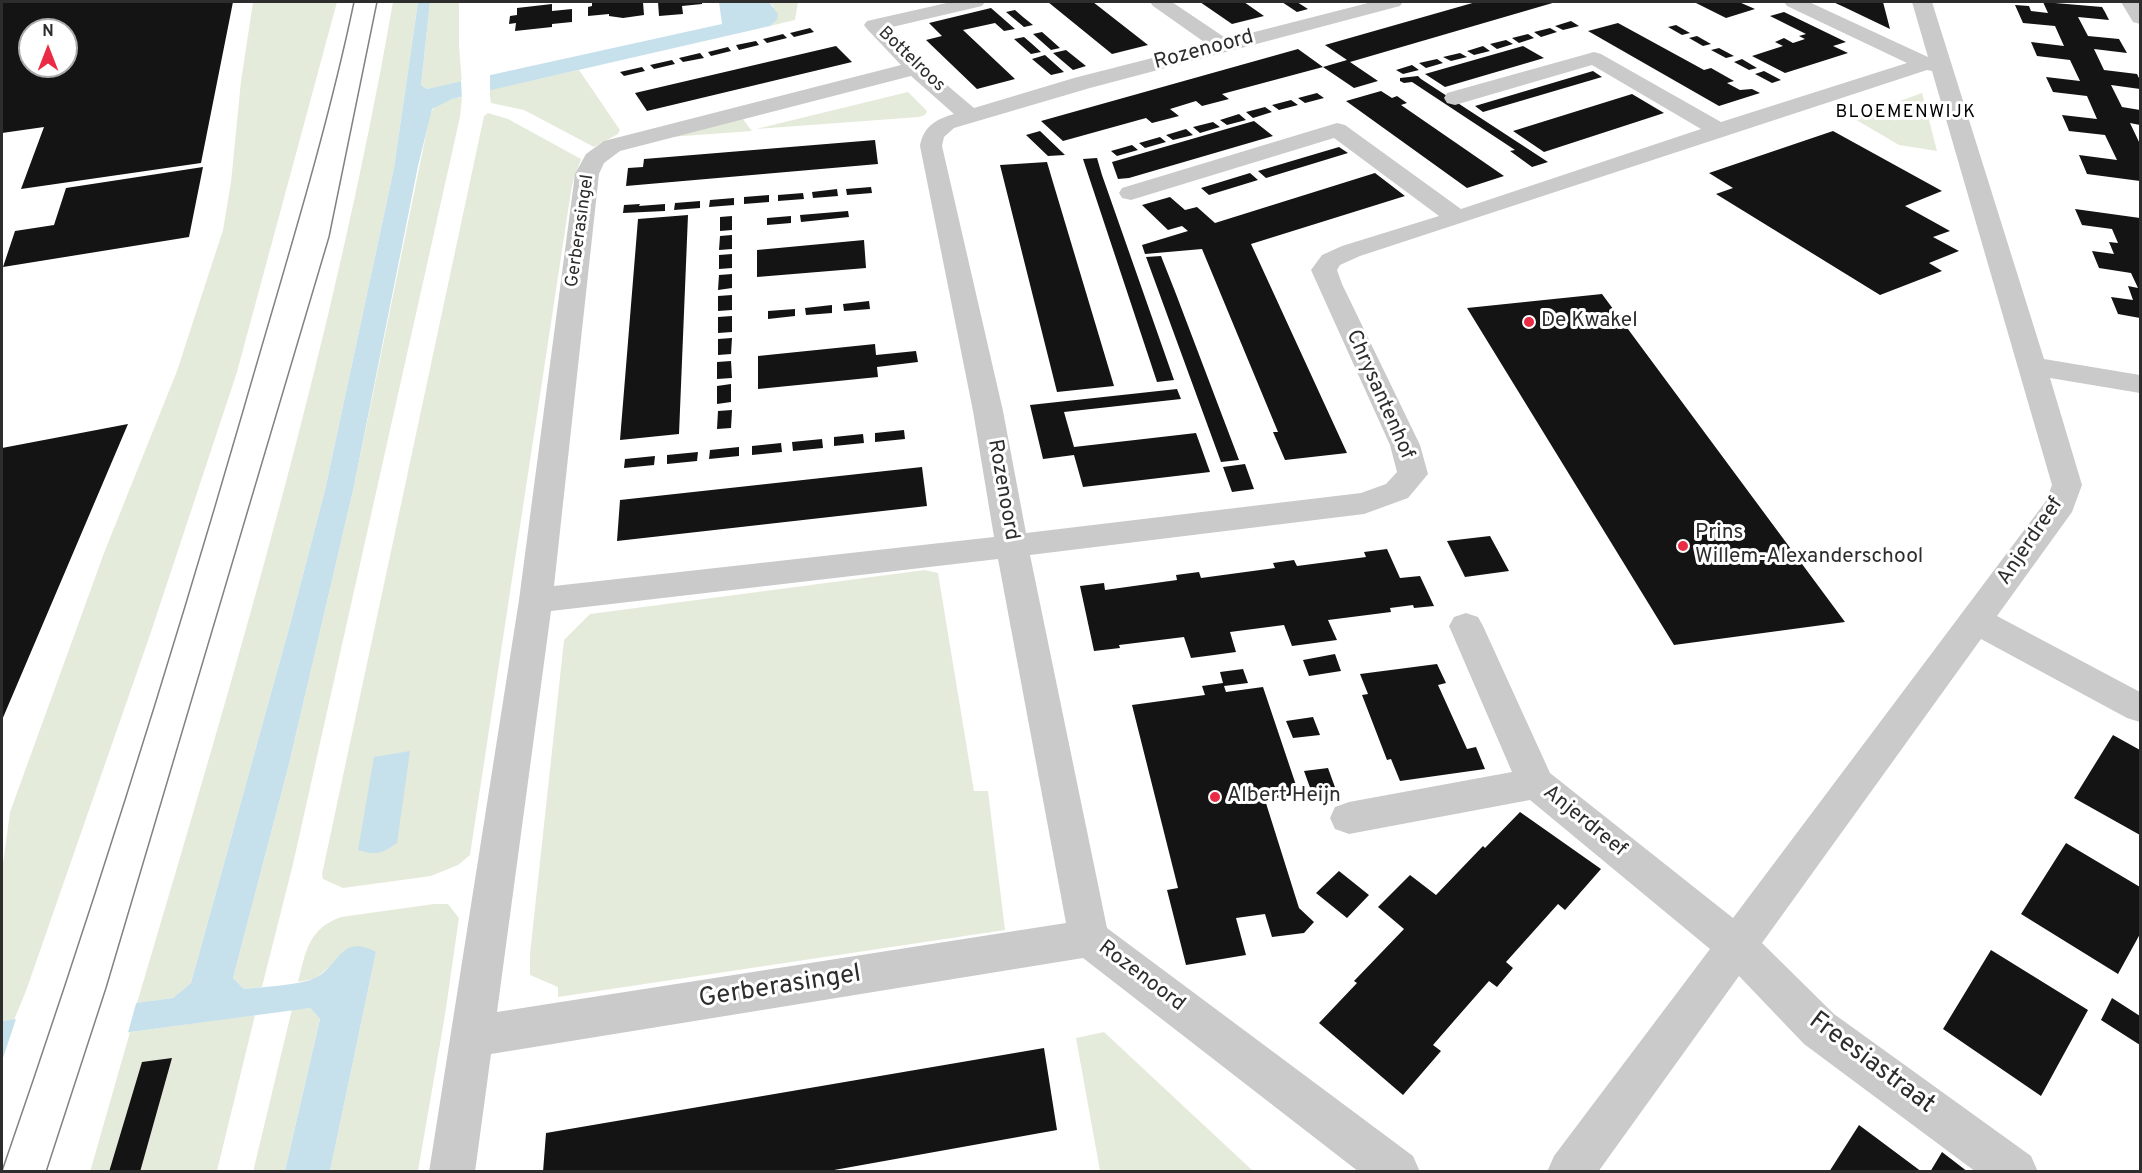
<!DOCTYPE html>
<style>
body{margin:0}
#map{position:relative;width:2142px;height:1173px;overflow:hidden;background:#fff;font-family:Overpass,sans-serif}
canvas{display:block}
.frame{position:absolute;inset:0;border:3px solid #2d2d2d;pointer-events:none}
.north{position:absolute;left:18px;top:18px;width:60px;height:60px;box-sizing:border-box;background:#fff;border:2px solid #ababab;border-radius:50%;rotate:0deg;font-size:16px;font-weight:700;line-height:24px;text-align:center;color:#2d2d2d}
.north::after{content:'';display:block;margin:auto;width:21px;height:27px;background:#e92b45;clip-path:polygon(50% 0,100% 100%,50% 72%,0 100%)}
</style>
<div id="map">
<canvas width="2142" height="1173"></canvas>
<div class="frame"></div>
<div class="north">N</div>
</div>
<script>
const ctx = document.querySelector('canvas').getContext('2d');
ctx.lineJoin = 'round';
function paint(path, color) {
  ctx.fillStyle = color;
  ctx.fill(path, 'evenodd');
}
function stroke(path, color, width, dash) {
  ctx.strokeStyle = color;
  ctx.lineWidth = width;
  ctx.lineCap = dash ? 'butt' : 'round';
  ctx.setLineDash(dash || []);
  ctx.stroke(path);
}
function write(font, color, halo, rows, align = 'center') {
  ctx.font = font + ' Overpass,sans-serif';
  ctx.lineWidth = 6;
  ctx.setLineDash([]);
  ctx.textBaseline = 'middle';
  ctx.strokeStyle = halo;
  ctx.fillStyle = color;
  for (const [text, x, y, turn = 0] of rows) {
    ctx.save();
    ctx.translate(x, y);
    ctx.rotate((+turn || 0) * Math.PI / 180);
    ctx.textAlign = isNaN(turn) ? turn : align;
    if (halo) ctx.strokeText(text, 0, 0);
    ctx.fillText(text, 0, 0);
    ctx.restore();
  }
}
paint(new Path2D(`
 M253 2H337L237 372 151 632 26 991 14 1020 2 1021V871L10 812 104 553 177 371 223 230 231 182 241 81Z
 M393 2H418L394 168 325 490 291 621 191 983 173 998 137 1003C235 672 334 342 393 2Z
 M430 2H459V45L462 83 427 89 421 85Z
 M769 2H798L795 20 770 26 777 20 773 6Z
 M579 70 620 130 618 134 594 147 524 110 491 103 489 90Z
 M908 92 927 111 925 115 919 117 756 129Z
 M1922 93 1937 151 1899 145 1853 118Z
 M462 97 460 117 293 864 262 987 244 989 233 978 289 764 354 486 430 115C434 102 450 99 462 97Z
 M488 113 508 119 581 159 572 185 470 855 458 865 431 876 343 888 323 879 322 874 484 116Z
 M743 119 752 131 670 137Z
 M925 570 938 573 974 791H988L1005 930 558 997V987L530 975V954L564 640 590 614Z
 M434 904H448L459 918 445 1015 418 1171H330L376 952 332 965 314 979 298 982C306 951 308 929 341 917Z
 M310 1008 320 1019 285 1171 253 1172 292 1009Z
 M255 1015 217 1171 90 1172 130 1032Z
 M1104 1032 1253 1171H1100L1076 1038Z`), '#e5ebda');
paint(new Path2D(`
 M418 2H430L421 85 427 89 722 24 719 2H769L778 14 777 20 770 26 452 99 432 109 418 166 354 486 289 764 233 978 244 989C262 987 301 985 315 978 340 966 340 933 376 952L330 1171H285L320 1019 310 1008 130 1032 2 1058V1021L173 998 191 983 291 621 325 490 394 168Z
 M410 751 397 843C383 853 376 856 358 850L374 757Z`), '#c6e0ec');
paint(new Path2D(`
 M490 73V93L462 100 461 80Z
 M137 1000 127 1036 2 1061 17 1016Z`), '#fff');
paint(new Path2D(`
 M2 2H233L201 163 21 189 44 127 2 133ZM30 30H66V66H30Z
 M592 2H643L644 15 623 18 609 16V14L588 16V7L592 6Z
 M658 2H702V4L682 6 683 14 659 16Z
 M1048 2H1093L1148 45 1112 54Z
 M1200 2H1244L1264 16 1232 24Z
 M1282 2H1297L1308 9 1297 12Z
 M1476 2H1556L1350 62 1378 81 1354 88 1323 67 1347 60 1325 45Z
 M1694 2H1739L1755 9 1726 18Z
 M1833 2H1883L1890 29 1844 7Z
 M2043 2 2102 7 2105 12 2109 20 2078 17 2088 36 2119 39 2127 53 2094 49 2104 70 2137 74 2140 80V89L2111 85 2122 107 2140 110V125L2130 123 2140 144V181L2087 174 2079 155 2117 160 2105 135 2069 131 2062 115 2097 119 2087 96 2053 92 2046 77 2080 81 2070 60 2037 56 2031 42 2064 46 2055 26 2023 23 2015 5 2029 6 2031 11 2048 13Z
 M552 4V11L572 9V22L552 24V27L515 31 516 23 509 24 510 16 517 15V8Z
 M991 8 1015 29 1004 31 995 23 963 30 1015 79 977 89 926 40 942 36 929 23Z
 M1015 10 1023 17 1033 25 1024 27 1006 12Z
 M1784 12 1846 42 1833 46 1848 53 1785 73 1752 56 1783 46 1775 42 1784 38 1793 43 1805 39 1799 36 1806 34 1770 16Z
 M1571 21 1579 26 1563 30 1555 26Z
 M1618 23 1704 70 1711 68 1734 81 1727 83 1740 90 1752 89 1760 93 1719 106 1588 31Z
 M1676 25 1690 33 1682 35 1668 27Z
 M810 28 814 32 794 37 790 33Z
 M1550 28 1557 32 1541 37 1534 32Z
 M1042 32 1050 39 1060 48 1051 50 1033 34Z
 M783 34 787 38 767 43 763 39Z
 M1528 34 1534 38 1519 43 1512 38Z
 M1697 36 1711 44 1703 46 1689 38Z
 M1024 37 1031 43 1041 52 1031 54 1014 39Z
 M1506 40 1513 44 1497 49 1490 44Z
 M756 41 759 45 739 50 736 45Z
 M836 46 852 62 647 111 635 93Z
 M1483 46 1490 51 1474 55 1467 51Z
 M1523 46 1544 58 1445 87 1425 74Z
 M728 47 731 51 711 56 708 52Z
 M1719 48 1734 56 1726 58 1711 50Z
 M1298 49 1323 67 1222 94 1229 99 1202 106 1196 101 1170 109 1179 116 1152 123 1146 118 1063 141 1041 121Z
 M1066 50 1086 66 1073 70 1053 53Z
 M700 53 704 58 683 62 679 58Z
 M1460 53 1467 57 1451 61 1443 57Z
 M1045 55 1064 72 1051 75 1032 59Z
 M1437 59 1443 63 1426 68 1419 63Z
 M1742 59 1757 68 1749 70 1734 62Z
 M672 60 675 64 654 69 650 65Z
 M1412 65 1419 70 1403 74 1396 70Z
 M642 67 645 71 624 76 620 72Z
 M1593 71 1602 77 1483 112 1475 106Z
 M1764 71 1781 80 1772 83 1755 74Z
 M1418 76 1421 79 1548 162 1532 167 1510 151 1515 150 1412 82 1404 83 1400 81V78Z
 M1381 91 1392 98 1397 96 1407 103 1401 105 1504 176 1467 188 1346 101Z
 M1317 93 1324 98 1305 103 1298 98Z
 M1632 94 1664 113 1544 152 1513 131Z
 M1291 100 1298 105 1279 110 1272 105Z
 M1265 107 1272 112 1253 118 1246 112Z
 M1239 114 1246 120 1227 125 1220 120Z
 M1254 121 1273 136 1129 178 1118 179 1112 162Z
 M1213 122 1220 127 1200 133 1193 127Z
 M1186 129 1193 135 1173 140 1166 135Z
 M1040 131 1065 155 1048 156 1026 135Z
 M1833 131 1942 191 1905 206 1950 231 1933 237 1959 251 1929 263 1942 271 1880 295 1716 194 1733 188 1709 173Z
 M1160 137 1166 142 1145 148 1139 143Z
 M875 140 878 164 626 186 628 168 643 167 644 159Z
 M1132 145 1138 150 1117 156 1111 151Z
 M1339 147 1348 153 1266 178 1258 171Z
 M1097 158 1102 175 1174 380 1157 382 1083 159Z
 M1047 162 1052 179 1114 386 1057 392 1000 165Z
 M203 167 189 237 3 267 15 231 54 225 66 188Z
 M1250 173 1258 180 1209 195 1201 188Z
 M1375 173 1405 196 1251 244 1347 453 1285 460 1273 432H1278L1202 249 1145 254 1142 245 1188 231 1182 226 1168 230 1142 205 1170 197 1185 210 1197 207 1215 223Z
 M871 187 872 193 847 195 846 189Z
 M837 189 838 196 813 198 812 192Z
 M803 193 804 199 778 201V195Z
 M769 195V202L744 204V197Z
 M734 198V205L709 207 710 200Z
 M700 201V208L674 210 675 203Z
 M640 204 639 206 665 204V211L623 213 624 205Z
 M2075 209 2140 218V318L2118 314 2111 297 2133 300 2128 286 2138 288 2131 273 2099 268 2092 251 2114 254 2109 242 2118 243 2112 229 2082 225Z
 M848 211 849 217 801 222 800 215Z
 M688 215 679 434 620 440 638 219Z
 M732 216V230L720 231V217Z
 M791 216V223L767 225V218Z
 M732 235V249L719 250 720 236Z
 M864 240 866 268 757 277V250Z
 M732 254V268L719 269V255Z
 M1161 256 1176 294 1239 460 1221 462 1146 257Z
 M732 274V288L718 290 719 275Z
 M1602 294 1845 622 1674 645 1467 308Z
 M732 295V310L718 311V296Z
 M869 301 870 309 844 311 843 304Z
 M832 305V313L806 315 805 308Z
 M795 309V316L768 319V311Z
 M732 316V332L718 333V317Z
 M732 338 731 354 718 355V339Z
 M875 344 876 355 916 351 918 362 877 367 878 377 758 389V356Z
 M731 361 732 378 717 379V362Z
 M731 384V402L717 404V386Z
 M1177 389 1181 399 1064 412 1074 447 1196 433 1210 472 1083 487 1074 455 1043 459 1030 405Z
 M732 410 731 428 717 429 718 411Z
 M128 424 2 720V448Z
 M904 430 905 439 875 442V433Z
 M863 434 864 443 834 446V437Z
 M822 439 823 448 793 451 792 442Z
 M781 443 782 452 752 455V446Z
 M739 447V456L709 459 710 450Z
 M698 452 697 461 667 464V455Z
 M655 456 654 465 624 468 625 459Z
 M1245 464 1254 489 1232 492 1223 467Z
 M922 467 927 506 617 541 620 500Z
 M1490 536 1509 571 1465 577 1447 541Z
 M1387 549 1400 578 1420 576 1434 606 1414 608 1413 605 1390 608 1391 612 1328 620 1337 640 1292 646 1284 625 1230 632 1236 652 1214 655 1191 658 1184 637 1119 645 1120 648 1094 651 1080 586 1104 583 1105 590 1177 580 1176 575 1199 572 1201 578 1275 568 1273 563 1294 560 1297 566 1366 557 1364 552Z
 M1335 654 1341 671 1309 676 1303 660Z
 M1437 664 1446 683 1438 685 1467 749 1476 747 1485 769 1400 781 1391 759 1387 760 1362 695 1368 694 1360 674Z
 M1243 669 1248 683 1224 686 1226 692 1263 687 1299 794 1265 800 1299 908 1314 922 1304 933 1272 937 1265 914 1236 918 1246 955 1186 965 1167 890 1178 888 1132 705 1205 695 1202 686 1223 683 1220 672Z
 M1313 717 1320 735 1293 738 1286 721Z
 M2113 735 2140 750V835L2074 798Z
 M1328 768 1336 790 1312 793 1304 771Z
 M1520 812 1601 869 1565 910 1558 904 1506 962 1513 968 1497 987 1489 981 1460 1014 1433 1045 1441 1051 1403 1095 1319 1023 1357 983 1354 981 1404 929 1378 907 1410 875 1436 895 1483 846 1485 848Z
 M2066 843 2140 887V934L2118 974 2021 914Z
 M1339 871 1369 895 1347 918 1316 893Z
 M1991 950 2088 1010 2041 1096 1943 1029Z
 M2112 998 2140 1016V1045L2101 1020Z
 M1044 1048 1057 1130 823 1172H543L546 1133Z
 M172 1058 140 1172H109L142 1062Z
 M1859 1125 1922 1172H1829Z
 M1942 1152 1968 1172H1930Z`), '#141414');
paint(new Path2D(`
 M951 2H985L982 6 888 28 922 64 974 108 1074 78 1207 44 1153 6 1150 2H1172L1227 39 1372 2H1403L1400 6 1090 88 954 128 944 137 942 146 1003 411 1026 533 1361 493 1386 484 1397 472 1390 445 1311 270 1322 255 1342 246 1439 216 1334 138 1131 200 1122 198 1119 193 1122 188 1337 123 1345 125 1461 209 1701 129 1592 65 1455 105 1447 103 1444 98 1447 93 1594 52 1601 54 1721 122 1907 63 1787 6 1784 2H1809L1928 57 1912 2H1932L2044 359 2140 375V393L2050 378 2082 485 2072 512 1997 616 2140 692V722L2127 718 1981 639 1762 943 1834 1014 2031 1156 2038 1172H1976L1804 1044 1739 976 1598 1172H1547L1554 1156 1710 949 1530 800 1349 834 1335 829 1330 818 1335 807 1349 802 1512 772 1449 626 1454 617 1466 613 1478 617 1483 626 1550 773 1733 918 2046 501 2052 485 1932 71 1927 70 1360 256 1340 265 1337 270 1342 284 1420 445 1428 474 1408 498 1364 514 1030 555 1107 928 1413 1156 1420 1172H1359L1083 958 491 1054 475 1172H429L519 600 575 174 586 154 604 141 901 65 867 29 864 25 867 21ZM911 76 954 114C936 119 923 127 920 146L973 411 994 537 554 586 599 174 604 163 620 151ZM998 559 1066 923 497 1012 551 611Z
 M2121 2H2140V24L2133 22Z`), '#cacaca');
stroke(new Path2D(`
 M2 1171C89 920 169 666 243 411 282 275 325 140 354 2
 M46 1172 106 988 329 237 377 2`), '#828282', 1.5);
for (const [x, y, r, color] of [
 [1529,322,6,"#e92b45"],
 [1683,546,6,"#e92b45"],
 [1215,797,6,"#e92b45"]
]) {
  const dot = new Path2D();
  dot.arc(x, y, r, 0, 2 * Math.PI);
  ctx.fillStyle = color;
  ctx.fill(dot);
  stroke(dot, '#fff', 2);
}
write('18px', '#2d2d2d', '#fff', [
 ["Bottelroos",911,60,44],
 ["Gerberasingel",581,231,-82]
]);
ctx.letterSpacing = '1.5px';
write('18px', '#000', '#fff', [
 ["BLOEMENWIJK",1906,113]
]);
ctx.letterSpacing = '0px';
write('21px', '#2d2d2d', '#fff', [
 ["Rozenoord",1204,51,-15],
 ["Chrysantenhof",1379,395,66],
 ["Rozenoord",1002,490,80],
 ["Anjerdreef",2031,542,-56],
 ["Anjerdreef",1584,822,39],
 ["Rozenoord",1141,977,37]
]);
write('21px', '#2d2d2d', '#fff', [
 ["De Kwakel",1541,322],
 ["Prins",1695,534],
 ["Willem-Alexanderschool",1695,558],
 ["Albert Heijn",1227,797]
], 'left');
write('26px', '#2d2d2d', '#fff', [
 ["Gerberasingel",780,988,-9],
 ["Freesiastraat",1871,1064,37]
]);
</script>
